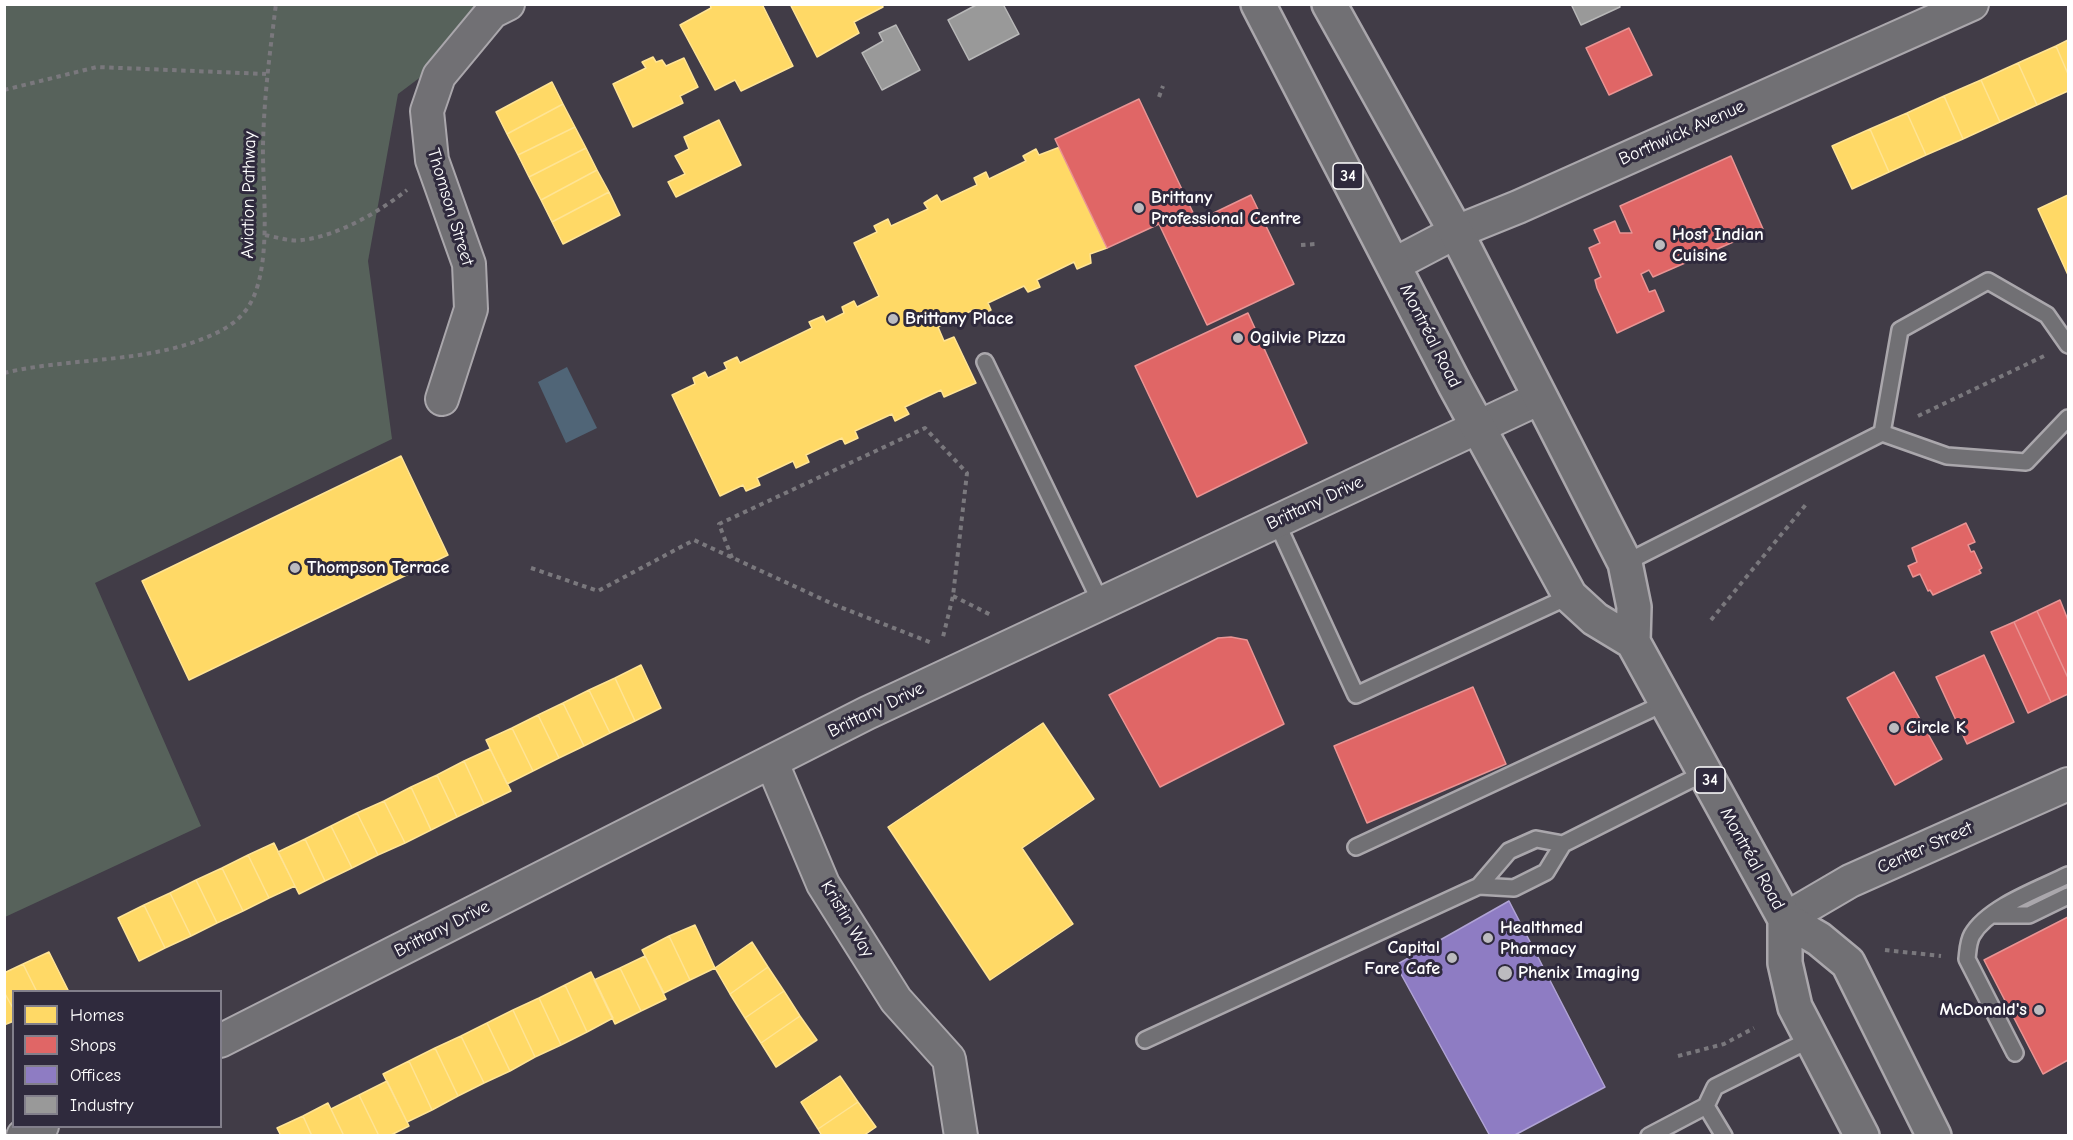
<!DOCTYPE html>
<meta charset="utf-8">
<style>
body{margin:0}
#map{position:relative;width:2073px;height:1140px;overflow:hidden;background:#413c47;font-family:"Comic Neue",sans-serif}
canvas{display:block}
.frame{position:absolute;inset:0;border:6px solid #fff;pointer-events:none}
.legend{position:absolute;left:12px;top:990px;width:210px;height:138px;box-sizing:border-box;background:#2f2a3d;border:2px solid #827f8b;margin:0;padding:8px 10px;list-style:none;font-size:18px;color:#fff}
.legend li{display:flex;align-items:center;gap:12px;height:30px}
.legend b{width:30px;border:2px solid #827f8b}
</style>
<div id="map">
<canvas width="2073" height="1140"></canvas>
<div class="frame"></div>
<ul class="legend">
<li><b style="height:16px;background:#ffd966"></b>Homes</li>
<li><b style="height:16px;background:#e06666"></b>Shops</li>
<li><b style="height:16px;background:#8e7cc3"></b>Offices</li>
<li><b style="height:16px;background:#999"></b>Industry</li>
</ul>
</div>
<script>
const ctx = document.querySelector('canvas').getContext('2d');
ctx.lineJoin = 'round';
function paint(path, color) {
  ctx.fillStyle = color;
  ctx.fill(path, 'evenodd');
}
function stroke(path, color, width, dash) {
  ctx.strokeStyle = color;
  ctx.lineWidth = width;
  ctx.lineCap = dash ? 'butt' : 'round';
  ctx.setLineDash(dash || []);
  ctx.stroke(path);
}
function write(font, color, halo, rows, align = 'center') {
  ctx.font = font + ' "Comic Neue",sans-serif';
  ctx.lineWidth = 6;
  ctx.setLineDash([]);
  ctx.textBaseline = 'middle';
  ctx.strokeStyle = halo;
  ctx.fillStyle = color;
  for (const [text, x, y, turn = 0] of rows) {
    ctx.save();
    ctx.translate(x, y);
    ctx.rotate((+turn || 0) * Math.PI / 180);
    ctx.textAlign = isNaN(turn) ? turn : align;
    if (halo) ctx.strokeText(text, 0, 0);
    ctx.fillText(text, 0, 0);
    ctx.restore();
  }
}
paint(new Path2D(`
 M4 5H493L446 58 398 94 368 261 392 439 95 583 201 826 5 917Z`), '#57625b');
paint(new Path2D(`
 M567 367 597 428 566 443 538 382Z`), '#506577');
const homes = new Path2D(`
 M762 4 793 66 741 91 735 80 715 90 680 25 711 8 710 4Z
 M790 4H882L883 7 854 22 859 33 817 57Z
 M2068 40V74L2056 46Z
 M2056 46 2068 74V91L2037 105 2018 63Z
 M653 57 656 62 662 60 666 66 684 58 698 87 680 96 683 103 633 127 613 84 646 68 642 62Z
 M2018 63 2037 105 2000 122 1981 80Z
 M1981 80 2000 122 1963 139 1944 96Z
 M552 82 563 104 507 134 496 112Z
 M1944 96 1963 139 1926 155 1907 113Z
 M563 104 575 127 518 155 507 134Z
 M1907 113 1926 155 1889 172 1870 129Z
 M719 120 741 165 676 197 668 182 685 174 675 156 689 149 684 137Z
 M575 127 586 148 529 177 518 155Z
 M1870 129 1889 172 1852 189 1832 146Z
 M1060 147 1107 248 1090 254 1091 263 1077 269 1074 262 1037 280 1040 287 1028 292 1024 286 988 303 991 310 978 316 975 309 938 327 944 341 954 337 976 383 944 397 941 390 905 407 909 414 895 421 892 414 855 431 858 438 845 444 842 438 806 455 809 462 796 468 793 461 757 478 760 485 746 491 743 485 720 496 672 395 695 384 693 378 705 372 708 378 727 369 724 363 737 357 740 363 812 328 809 322 823 316 826 322 844 313 842 307 854 301 857 307 879 296 854 243 877 232 874 226 888 219 891 226 928 209 924 203 937 195 941 202 977 185 974 178 986 172 989 179 1026 161 1023 156 1036 149 1039 155Z
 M586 148 597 170 541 200 529 177Z
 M597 170 609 192 552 222 541 200Z
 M609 192 620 215 563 244 552 222Z
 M2068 195V275L2038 209Z
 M401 456 448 555 189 680 142 581Z
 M641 665 661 708 635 721 615 678Z
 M615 678 635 721 610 733 589 690Z
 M589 690 610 733 584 746 563 703Z
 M563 703 584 746 559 758 538 715Z
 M538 715 559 758 533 771 512 728Z
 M1043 723 1094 799 1022 848 1073 924 990 980 888 827Z
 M512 728 533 771 507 784 486 740Z
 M490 749 511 791 484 804 464 761Z
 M464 761 484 804 457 817 437 775Z
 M437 775 457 817 431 830 411 787Z
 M411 787 431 830 405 843 384 801Z
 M384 801 405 843 378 855 357 813Z
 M357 813 378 855 352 868 331 826Z
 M331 826 352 868 325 881 305 839Z
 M305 839 325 881 299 894 278 852Z
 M274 843 295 886 269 898 248 855Z
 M248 855 269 898 243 911 222 868Z
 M222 868 243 911 217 923 196 880Z
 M196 880 217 923 191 936 170 893Z
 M170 893 191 936 165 948 144 905Z
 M144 905 165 948 139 961 118 918Z
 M695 925 715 968 690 980 669 936Z
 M669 936 690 980 664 993 642 950Z
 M752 942 768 967 730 994 715 968Z
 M49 952 69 992H37L23 964Z
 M645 956 666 999 641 1011 620 968Z
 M23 964 37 992H14V1010L4 992V973Z
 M768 967 784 991 745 1018 730 994Z
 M620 968 641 1011 615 1024 594 980Z
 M591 972 613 1018 587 1032 565 985Z
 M565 985 587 1032 561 1045 539 998Z
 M784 991 800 1016 761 1043 745 1018Z
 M4 992 14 1010V1021L4 1025Z
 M539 998 561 1045 535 1057 513 1010Z
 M513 1010 535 1057 510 1071 487 1023Z
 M800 1016 817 1040 776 1067 761 1043Z
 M487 1023 510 1071 484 1083 461 1036Z
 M461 1036 484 1083 458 1096 435 1048Z
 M435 1048 458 1096 432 1110 409 1061Z
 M409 1061 432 1110 407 1122 383 1074Z
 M840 1076 858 1102 818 1129 801 1102Z
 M387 1081 409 1126 389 1136H379L359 1095Z
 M359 1095 379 1136H344L331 1109Z
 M858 1102 876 1127 863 1136H822L818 1129Z
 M328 1103 344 1136H312L303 1116Z
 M303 1116 312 1136H281L277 1128Z`);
paint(homes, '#ffd966');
stroke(homes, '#ffe494', 1.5);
const shops = new Path2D(`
 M1629 28 1652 75 1609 95 1586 48Z
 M1139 99 1197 221 1251 195 1294 284 1207 325 1159 224 1107 248 1055 139Z
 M1731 156 1763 229 1653 277 1649 270 1641 274 1649 292 1655 290 1664 311 1617 333 1597 288 1595 280 1601 277 1589 248 1600 243 1594 230 1615 221 1620 233H1632L1620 206Z
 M1248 313 1307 443 1197 497 1135 366Z
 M1966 523 1975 542 1968 545 1971 552 1974 551 1982 568 1979 570 1981 573 1933 595 1930 590 1928 591 1920 574 1913 577 1908 566 1917 562 1912 548Z
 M2060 600 2068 620V678L2037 611Z
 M2037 611 2068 678V694L2051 702 2014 622Z
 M2014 622 2051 702 2028 713 1991 632Z
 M1231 637 1247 640 1284 724 1160 787 1109 695 1218 638Z
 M1984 655 2014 722 1967 744 1936 677Z
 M1894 672 1942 759 1895 785 1847 698Z
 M1473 687 1506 764 1367 823 1334 746Z
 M2068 917V1060L2043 1074 1984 960Z`);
paint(shops, '#e06666');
stroke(shops, '#e99494', 1.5);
const offices = new Path2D(`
 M1509 901 1605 1087 1513 1136H1490L1396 965Z`);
paint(offices, '#8e7cc3');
stroke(offices, '#b0a3d5', 1.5);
const industry = new Path2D(`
 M978 4H1003L1019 34 969 60 948 20Z
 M1571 4H1619L1620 7 1581 25Z
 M896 25 920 70 882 90 862 53 883 41 879 33Z`);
paint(industry, '#999');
stroke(industry, '#b8b8b8', 1.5);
const service = new Path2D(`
 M985 362 1101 603
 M1882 433 1900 330 1988 281 2047 315 2068 345
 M1276 521 1356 695 1570 596
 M1625 563 1882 433 1947 456 2026 462 2068 418
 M1356 847 1667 702
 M1479 886 1514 888 1546 872 1563 844 1706 772
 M1993 915H2029L2068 896
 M1145 1040 1479 886 1509 851 1536 839 1563 844
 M2015 1053 1967 959C1968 951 1968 942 1972 935 1988 907 2040 889 2068 875
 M1706 1106 1715 1087 1811 1039
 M1649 1136 1706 1106 1724 1136`);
const minor = new Path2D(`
 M1393 265 1456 232 1518 207 1972 4
 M442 399 471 309 469 264 432 160 427 111 439 76 492 12 508 4
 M772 763 823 884 896 1000 949 1059 961 1136
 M1785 919 1850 881 2068 784
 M220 1041 867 713 1540 398
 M23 1136 42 1126`);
const primary = new Path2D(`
 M1258 4 1455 385 1570 596 1595 619 1633 642 1785 919V963L1795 1007 1862 1136
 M1329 4 1456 232 1625 563 1634 607 1633 642
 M1785 919 1819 939 1848 963 1934 1136`);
stroke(service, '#aaa7ac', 20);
stroke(minor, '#aaa7ac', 36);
stroke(primary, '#aaa7ac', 38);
stroke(new Path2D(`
 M4 90 97 67 266 74
 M1159 97 1163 86
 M265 235C276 237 291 242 302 240 338 236 379 212 407 190
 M1301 245 1316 244
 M4 373C67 358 137 363 197 341 216 334 234 326 246 310 274 273 262 189 263 145 264 97 270 51 276 4
 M1918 416 2044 356
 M732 558 719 524 925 428 967 473 953 596 943 637
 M531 568 598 591 694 540 835 605 932 643
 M953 596 993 616
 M1711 620 1808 502
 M1885 950 1941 956
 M1678 1056 1724 1044 1754 1028`), '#7a787d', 4, [4.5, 4.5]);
stroke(service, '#717074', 15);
stroke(minor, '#717074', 32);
stroke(primary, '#717074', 33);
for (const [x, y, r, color] of [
 [1139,208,6,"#bcbbbf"],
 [1660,245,6,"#bcbbbf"],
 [893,319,6,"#bcbbbf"],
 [1238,338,6,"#bcbbbf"],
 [295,568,6,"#bcbbbf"],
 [1894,728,6,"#bcbbbf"],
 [1488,938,6,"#bcbbbf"],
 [1452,958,6,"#bcbbbf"],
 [1505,973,8,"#bcbbbf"],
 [2039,1010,6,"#bcbbbf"]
]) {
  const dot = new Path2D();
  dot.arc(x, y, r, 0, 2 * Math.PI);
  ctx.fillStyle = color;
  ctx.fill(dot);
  stroke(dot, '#2f2a3d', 2);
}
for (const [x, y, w] of [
 [1348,176,30],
 [1710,780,30]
]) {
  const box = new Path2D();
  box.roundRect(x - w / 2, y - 13, w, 26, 4.5);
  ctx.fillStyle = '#2f2a3d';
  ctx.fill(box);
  stroke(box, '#fff', 1.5);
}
write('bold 16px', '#fff', null, [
 ["34",1348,176],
 ["34",1710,780]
]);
write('18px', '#fff', '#2f2a3d', [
 ["Borthwick Avenue",1682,133,-24],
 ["Aviation Pathway",249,195,-89],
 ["Thomson Street",450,207,73],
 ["Montréal Road",1430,336,63],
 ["Brittany Drive",1315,503,-25],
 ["Brittany Drive",876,710,-26],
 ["Center Street",1925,848,-24],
 ["Montréal Road",1752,859,61],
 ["Kristin Way",847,919,59],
 ["Brittany Drive",442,929,-27]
]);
write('bold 18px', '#fff', '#2f2a3d', [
 ["Brittany",1151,198],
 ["Professional Centre",1151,219],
 ["Host Indian",1672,235],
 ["Cuisine",1672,256],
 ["Brittany Place",905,319],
 ["Ogilvie Pizza",1250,338],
 ["Thompson Terrace",307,568],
 ["Circle K",1906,728],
 ["Healthmed",1500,928],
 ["Pharmacy",1500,949],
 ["Capital",1440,948,"right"],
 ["Fare Cafe",1440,969,"right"],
 ["Phenix Imaging",1518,973],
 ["McDonald's",2027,1010,"right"]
], 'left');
</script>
